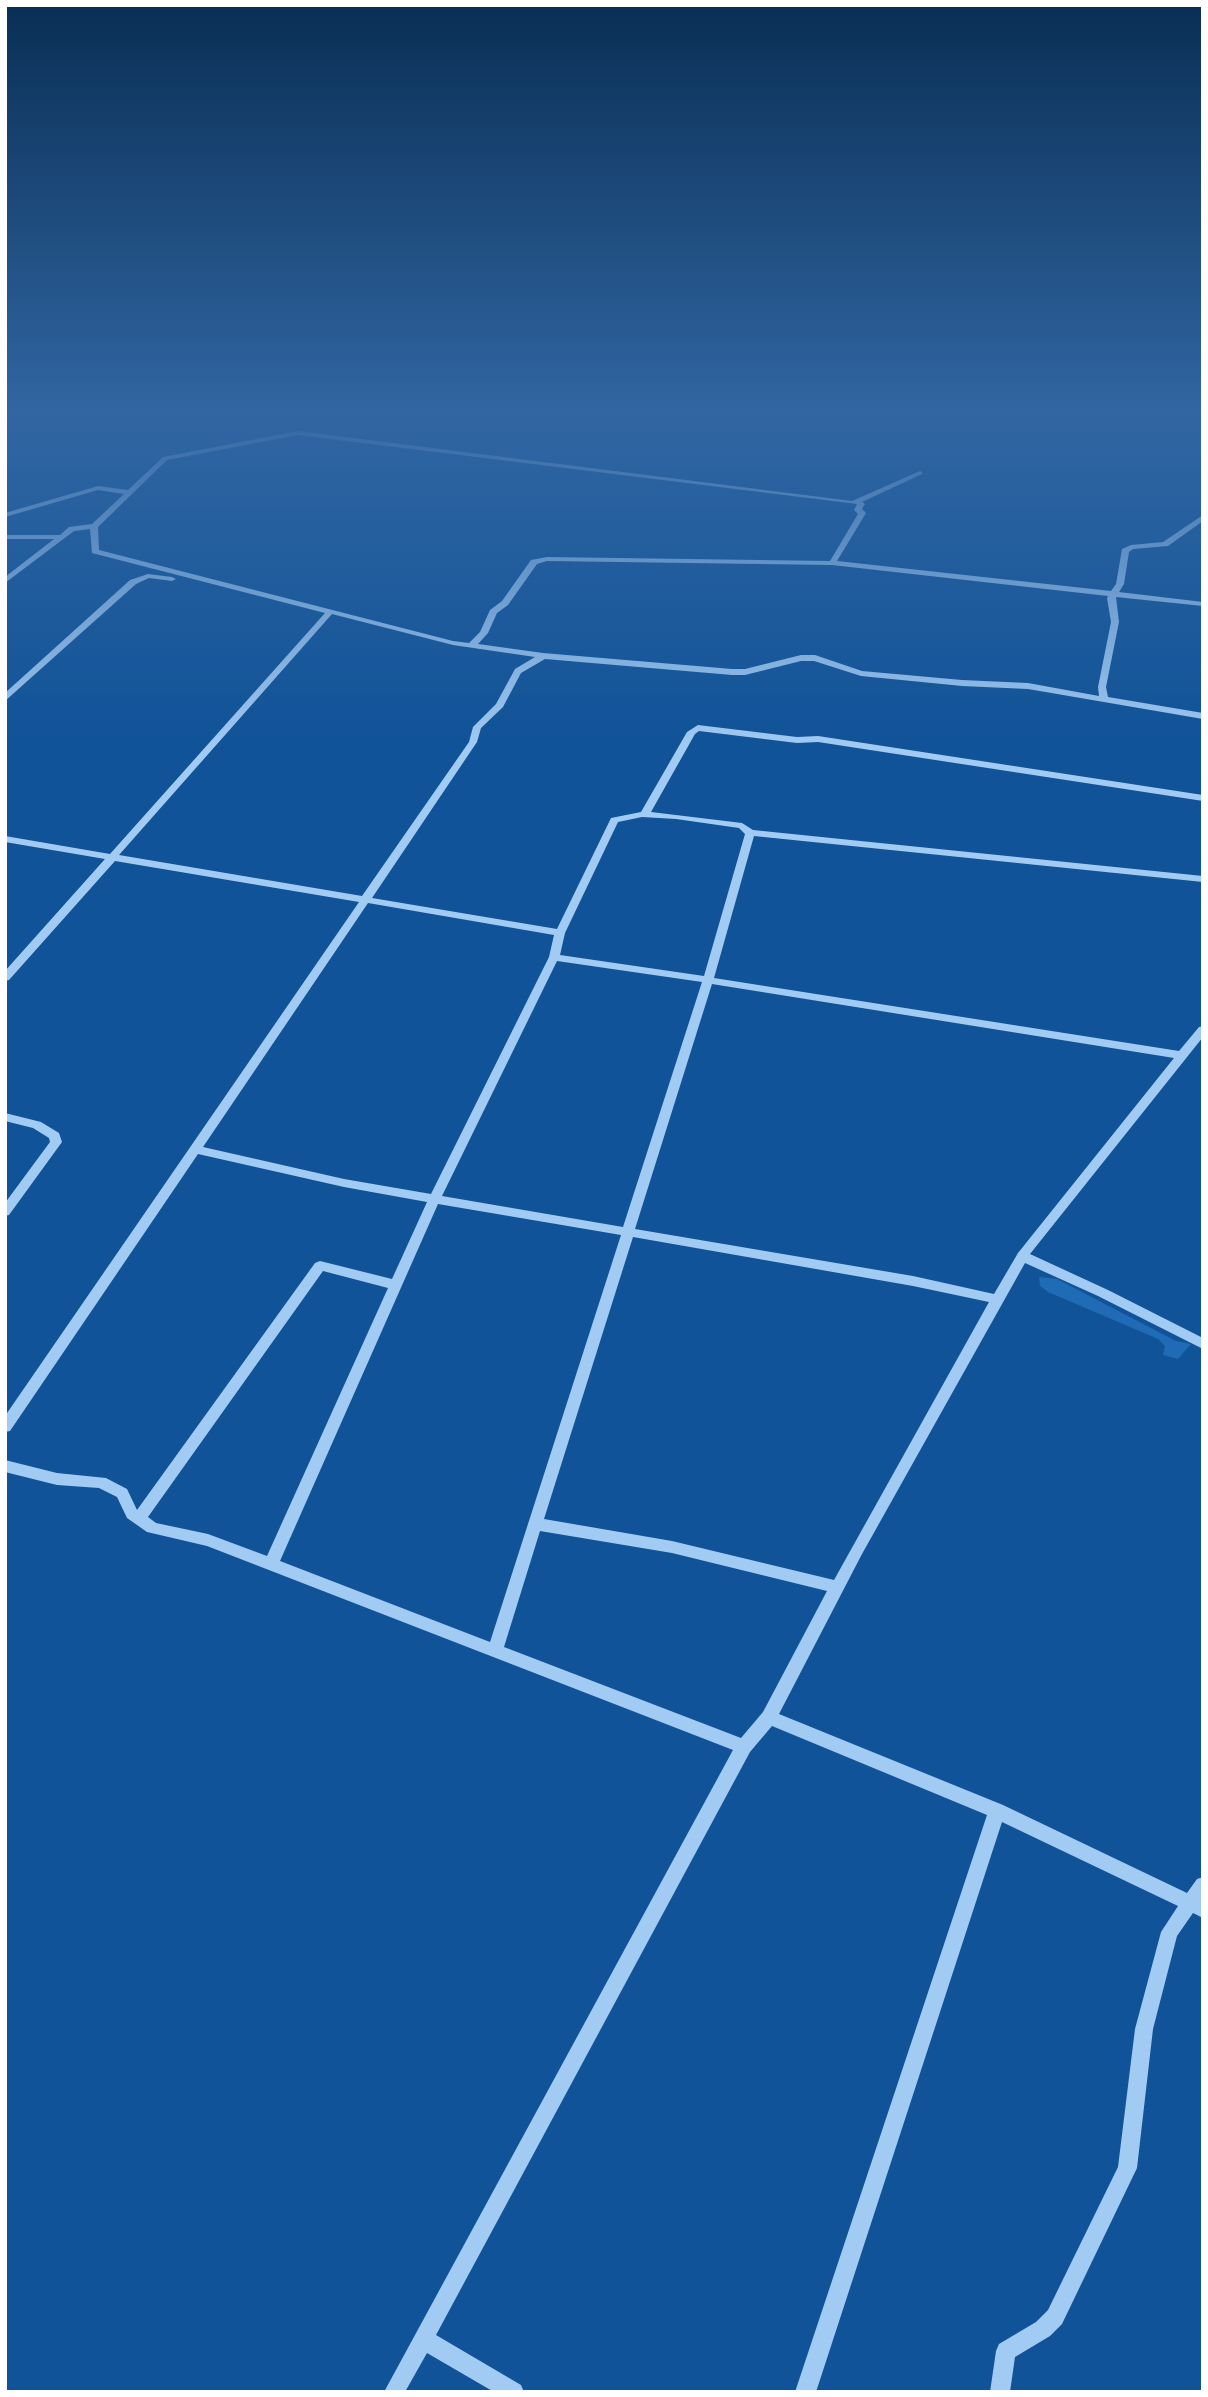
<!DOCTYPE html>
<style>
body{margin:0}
#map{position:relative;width:1208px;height:2397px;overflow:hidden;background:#105398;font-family:Lato,sans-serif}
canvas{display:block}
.frame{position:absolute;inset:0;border:7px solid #fff;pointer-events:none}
</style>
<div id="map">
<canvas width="1208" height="2397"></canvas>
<div class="frame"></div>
</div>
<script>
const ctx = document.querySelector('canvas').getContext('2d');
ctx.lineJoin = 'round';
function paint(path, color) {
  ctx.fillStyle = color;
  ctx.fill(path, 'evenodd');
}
paint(new Path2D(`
 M1039 1277 1057 1279 1176 1341 1191 1344 1178 1359 1163 1355 1165 1346 1158 1339 1048 1292 1040 1286Z`), '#1f6bb6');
paint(new Path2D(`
 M298 431 852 501 920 471 922 472V474L862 502 865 504 862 509 866 513 837 561 1111 591 1116 584 1122 549 1131 545 1163 542 1203 515V521L1168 546 1133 549 1129 552 1124 584 1119 592 1203 602V606L1116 597 1119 622 1106 687 1108 697 1203 713V719L1028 689 962 686 861 676 814 661H801L745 675H732L545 659 521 673 503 707 481 728 477 742 372 898 557 929 611 818 641 812 687 732 698 725 797 737 818 736 1203 795V801L818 742 797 743 699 731 695 734 651 812 742 823 753 830 1203 876V882L754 836 714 978 1179 1051 1199 1027 1203 1026V1037L1030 1254 1108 1290 1203 1338V1349L1098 1296 1025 1263 862 1554 779 1714 1003 1805 1187 1893 1197 1879 1203 1877V1918L1193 1913 1177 1936 1153 2029 1137 2168 1062 2324 1050 2336 1015 2357 1010 2392H990L996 2351 999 2344 1036 2322 1048 2310 1118 2167 1135 2029 1161 1932 1178 1906 1002 1822 816 2392H795L987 1815 772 1726 750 1752 436 2335 521 2385 524 2392H494L427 2353 405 2392H384L733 1750 207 1546 147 1532 127 1518 117 1497 99 1488 57 1485 5 1472V1460L57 1473 106 1478 127 1489 137 1510 315 1263 320 1261 392 1279 427 1202 344 1187 198 1154 10 1431 5 1432V1416L359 902 115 861 9 980 5 981V971L105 859 5 842V836L110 854 325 613 92 553 90 529 74 531 5 583V577L54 539H5V535H60L69 527 92 524 124 494 98 490 5 517V513L98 486 128 490 163 457ZM298 435 857 504 854 510 858 514 830 561 547 557 531 560 502 601 490 610 480 632 469 643 453 641 99 550 98 527 167 460ZM547 561 832 565 1108 596 1107 598 1111 622 1098 687 1099 696 1028 683 962 680 862 671 815 655H801L745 669H732L543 653 478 644 488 633 497 613 508 605 537 564ZM332 614 453 645 535 657 515 669 496 704 473 727 469 742 362 896 119 855ZM642 817 676 819 739 828 745 834 704 976 560 955 565 933 618 822ZM368 903 554 935 549 957 431 1194 344 1179 203 1147ZM557 961 702 982 623 1227 442 1196ZM712 984 1174 1058 1018 1253 994 1294 913 1276 635 1229ZM438 1204 621 1235 490 1642 280 1561ZM633 1237 913 1286 989 1302 834 1580 672 1541 544 1519ZM323 1271 388 1288 267 1556 208 1534 156 1523 148 1517ZM540 1531 672 1553 827 1591 763 1712 741 1738 504 1647Z
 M148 574 172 577 176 579 172 581 149 578 136 584 5 701V693L130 580Z
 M5 1113 41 1122 59 1133 62 1142 9 1215 5 1216V1203L50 1142 49 1138 33 1128 5 1121Z`), '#a2cbf4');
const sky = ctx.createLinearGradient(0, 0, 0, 750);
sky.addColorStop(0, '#092e54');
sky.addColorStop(0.55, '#3166a2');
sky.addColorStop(1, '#3166a200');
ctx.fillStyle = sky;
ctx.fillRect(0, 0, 1208, 750);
</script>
